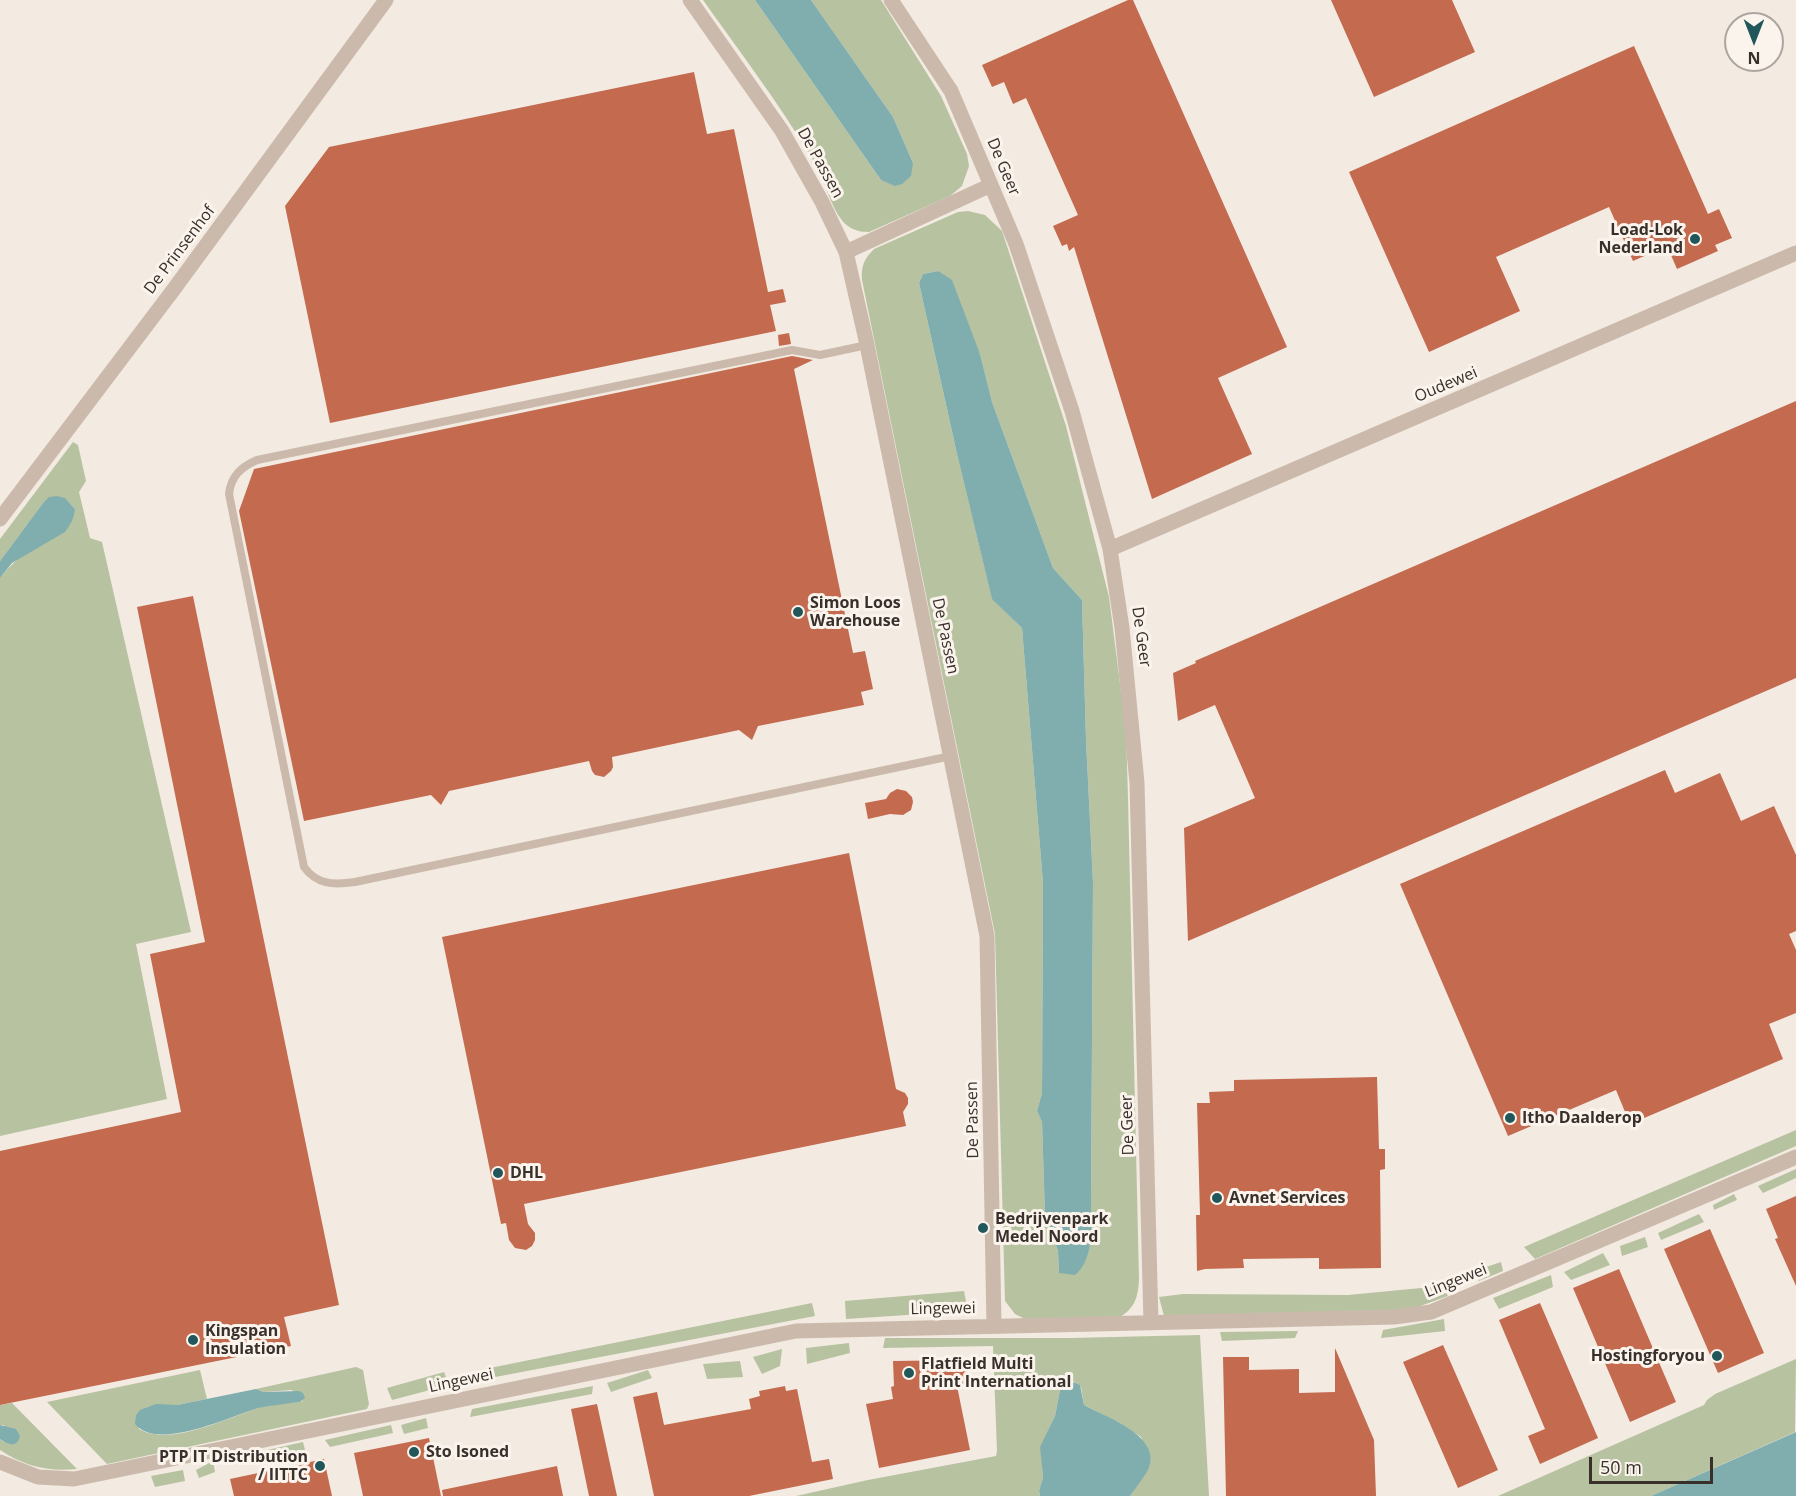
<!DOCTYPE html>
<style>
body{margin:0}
#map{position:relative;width:1796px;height:1496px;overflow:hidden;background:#f3eae1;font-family:"Open Sans",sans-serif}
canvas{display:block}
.north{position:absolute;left:1724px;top:12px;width:60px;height:60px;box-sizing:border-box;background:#faf4ed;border:2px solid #ada59f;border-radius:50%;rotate:180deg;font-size:16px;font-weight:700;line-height:24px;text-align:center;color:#392f2b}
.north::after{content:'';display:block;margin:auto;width:21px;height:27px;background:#21575a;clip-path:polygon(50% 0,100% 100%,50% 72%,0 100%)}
.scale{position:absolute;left:1589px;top:1457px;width:124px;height:27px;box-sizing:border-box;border:3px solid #392f2b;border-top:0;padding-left:8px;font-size:18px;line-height:21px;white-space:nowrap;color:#392f2b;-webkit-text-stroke:4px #faf4ed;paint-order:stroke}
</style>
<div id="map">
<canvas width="1796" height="1496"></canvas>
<div class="north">N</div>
<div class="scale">50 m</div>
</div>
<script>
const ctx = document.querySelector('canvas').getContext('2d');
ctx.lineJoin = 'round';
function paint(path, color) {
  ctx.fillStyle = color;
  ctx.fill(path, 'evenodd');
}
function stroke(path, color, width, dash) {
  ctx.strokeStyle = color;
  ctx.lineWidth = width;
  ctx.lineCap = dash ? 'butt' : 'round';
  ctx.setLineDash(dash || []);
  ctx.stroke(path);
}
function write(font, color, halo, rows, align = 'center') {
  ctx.font = font + ' "Open Sans",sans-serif';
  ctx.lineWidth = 6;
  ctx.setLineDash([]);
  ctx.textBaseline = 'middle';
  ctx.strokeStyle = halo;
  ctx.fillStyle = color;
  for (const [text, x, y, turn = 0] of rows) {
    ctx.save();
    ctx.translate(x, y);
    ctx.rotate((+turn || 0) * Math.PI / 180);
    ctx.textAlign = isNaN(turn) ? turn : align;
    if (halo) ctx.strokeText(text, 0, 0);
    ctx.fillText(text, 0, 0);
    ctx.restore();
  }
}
paint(new Path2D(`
 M703 0H755L881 180 913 163 893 117 811 0H881L941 96 967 154 969 166 962 186 950 196 869 232C858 232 848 229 841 219 829 203 823 175 811 157 778 102 740 52 703 0Z
 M968 211 985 215 1002 231 1066 426 1109 597 1126 731 1128 798 1139 1280C1138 1297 1135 1308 1120 1317L1027 1320 1015 1314 1005 1301 995 934 862 280C861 266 864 259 874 249L958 212ZM938 271 980 354 992 402 1053 568 1082 600 1086 740 1093 882 1091 1199 1059 1273 1058 1251 1045 1216 1042 1122 1037 1111 1042 1093 1043 883 1022 628 992 598 957 454 919 283 923 274Z
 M73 442 78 445 86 481 79 492 90 538 102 542 191 932 136 944 167 1099 0 1136V578C20 553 51 530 75 509 65 497 56 492 43 503L0 561V539Z
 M1796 1130V1146L1535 1259 1524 1247Z
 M1796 1169V1178L1763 1193 1758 1186Z
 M1734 1194 1737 1200 1714 1210 1713 1205Z
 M1699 1214 1704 1222 1661 1240 1658 1233Z
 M1645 1237 1648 1247 1622 1256 1620 1246Z
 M1603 1253 1610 1265 1571 1280 1564 1272Z
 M1501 1262 1503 1271 1479 1281 1474 1271Z
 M1551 1275 1553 1287 1499 1309 1493 1298Z
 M1442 1286 1448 1296 1409 1310 1164 1316 1159 1297 1183 1294 1348 1295Z
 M964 1291 968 1311 846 1319 845 1301Z
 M812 1303 815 1316 485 1379 480 1370Z
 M1444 1319 1445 1331 1381 1338 1383 1330Z
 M1298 1331 1295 1338 1222 1341 1220 1332Z
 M1200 1335 1209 1496H1130L1150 1464 1141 1437 1118 1422 1084 1405 1081 1387 1070 1379 1061 1385 1055 1416 1041 1447 1043 1477 1039 1491 1040 1496H796L868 1480 996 1456 997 1451 993 1346 883 1348 885 1338H1070Z
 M849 1343 850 1353 807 1364 806 1348Z
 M782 1349 780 1366 762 1374 753 1357Z
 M1796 1359 1795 1432 1651 1496H1498L1704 1405 1707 1400 1715 1394Z
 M740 1361 743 1377 707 1379 703 1364Z
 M356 1367 363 1370 369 1404 367 1409 107 1464 47 1402 200 1370 207 1399 177 1405 148 1407 136 1415 139 1429C171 1447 226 1418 259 1408 272 1404 286 1403 300 1402L303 1401 292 1390 263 1392 256 1389Z
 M648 1370 652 1378 611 1392 607 1383Z
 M444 1372 449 1385 392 1400 387 1388Z
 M593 1386 592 1394 470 1417 472 1409Z
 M12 1403 76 1468 77 1469C48 1472 24 1466 0 1450V1439L4 1442V1425H0V1405Z
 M426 1418 428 1428 404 1434 401 1425Z
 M391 1425 393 1433 330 1447 325 1440Z
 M303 1442 305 1450 242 1464 241 1456Z
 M213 1461 215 1472 199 1478 196 1470Z
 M183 1470 185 1481 155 1487 151 1476Z`), '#b7c2a0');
paint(new Path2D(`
 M755 0H811L893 117 913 163 911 176 902 184 895 186 881 180Z
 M938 271 952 280 980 354 992 402 1053 568 1082 600 1086 740 1093 882 1091 1199C1091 1223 1095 1259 1075 1275L1059 1273 1058 1251 1045 1216 1042 1122 1037 1111 1042 1093 1043 883 1022 628 992 599 957 454 919 283 923 274Z
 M57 496 65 498 75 509C74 518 71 524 65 532L12 563 0 578V561L43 503 49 497Z
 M1067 1379H1073V1382L1080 1385 1084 1405C1104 1416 1157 1434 1150 1464 1147 1475 1136 1487 1130 1496H1040L1039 1491 1043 1477 1040 1447 1055 1416 1061 1385 1067 1383Z
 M256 1389 263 1392 299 1391 303 1393 305 1398 300 1402C286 1404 272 1405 259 1408 230 1416 158 1452 135 1424L136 1415 140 1410 156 1404 177 1405Z
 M0 1425 16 1429 20 1436C17 1448 8 1445 0 1439Z
 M1796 1432V1496H1651Z`), '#80aeaf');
paint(new Path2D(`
 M1128 0H1133L1287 347 1218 378 1252 454 1152 499 1074 247 1069 251 1067 244 1062 246 1053 226 1078 215 1026 98 1013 104 1004 82 992 87 982 65Z
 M1331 0H1452L1475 52 1374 97Z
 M1634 46 1708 214 1719 209 1732 238 1715 245 1718 251 1677 269 1667 246 1633 261 1609 207 1496 257 1520 311 1429 352 1349 172Z
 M694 72 707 134 734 129 768 292 783 289 786 302 770 305 776 331 330 423 285 206 329 147Z
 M789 333 791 344 779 346 778 335Z
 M792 356 813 360 794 369 853 653 865 651 873 689 861 692 864 705 758 726 752 740 739 730 612 757 613 767 611 771 604 777 595 775 592 771 589 761 449 791 441 805 431 795 304 821 239 511 254 469Z
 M1796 401V678L1188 941 1184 828 1255 798 1215 705 1178 721 1173 673 1196 663 1195 661Z
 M193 596 339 1305 284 1317 291 1346 0 1405V1151L181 1112 150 954 205 942 137 607Z
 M1665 770 1675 793 1720 773 1741 821 1774 806 1796 855V931L1789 934 1796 950V1013L1769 1024 1783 1059 1630 1124 1616 1090 1508 1136 1400 884Z
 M897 789 906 791 912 797 913 802 911 810 903 815 890 814 868 819 865 803 886 799 890 793Z
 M849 853 896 1089 905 1093 908 1098V1104L903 1112 906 1126 524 1204 528 1224 535 1233V1240L532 1246 526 1250 515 1248 509 1240 506 1223 501 1224 442 937Z
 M1377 1077 1379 1149H1385V1169L1380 1170 1381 1268 1319 1269V1258L1243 1259 1244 1268 1205 1269 1197 1271 1196 1215H1200L1197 1103H1210L1209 1092 1234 1091V1080Z
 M1796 1196V1286L1775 1239 1778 1238 1766 1209Z
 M1710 1229 1764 1353 1718 1373 1664 1249Z
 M1619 1269 1676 1402 1630 1422 1573 1288Z
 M1540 1303 1598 1438 1540 1464 1528 1436 1545 1429 1499 1320Z
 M1443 1345 1498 1470 1458 1488 1403 1362Z
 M1335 1348 1374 1440 1376 1496H1226L1223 1357H1249V1370L1299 1369V1393L1335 1392Z
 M966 1360V1384L957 1386 970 1450 879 1468 866 1404 893 1399 891 1387 894 1386 893 1361Z
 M785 1386 786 1391 797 1389 812 1462 829 1459 833 1479 749 1496H654L633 1397 657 1392 664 1425 751 1409 749 1399 760 1396 759 1391Z
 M597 1404 617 1496H589L571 1409Z
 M429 1438 441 1496H363L354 1453Z
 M324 1459 332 1496H234L230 1479Z
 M557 1466 563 1496H443L442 1490Z`), '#c36a4f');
stroke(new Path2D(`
 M867 345 820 355 792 350 257 460C241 467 231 476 229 494L304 867C317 885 334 885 355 882L951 756`), '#cbbaac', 8);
stroke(new Path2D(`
 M690 0 782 131 822 202 846 252 866 340 987 936 994 1326
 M891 0 951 91 1016 244 1072 411 1110 549 1122 628 1137 783 1151 1323
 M846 252 991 185
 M0 519 174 289 386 0
 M1110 549 1796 253
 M0 1462 38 1477 74 1479 796 1331 1394 1317 1431 1312 1796 1157`), '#cbbaac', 15);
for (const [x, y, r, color] of [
 [1695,239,6,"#21575a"],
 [798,612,6,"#21575a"],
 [1510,1118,6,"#21575a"],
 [498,1173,6,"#21575a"],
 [1217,1198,6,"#21575a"],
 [983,1228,6,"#21575a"],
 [193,1340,6,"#21575a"],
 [1717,1356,6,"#21575a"],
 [909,1373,6,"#21575a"],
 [414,1452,6,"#21575a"],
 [320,1466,6,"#21575a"]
]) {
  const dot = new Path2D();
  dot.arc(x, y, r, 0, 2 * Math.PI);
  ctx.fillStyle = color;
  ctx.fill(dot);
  stroke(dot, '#faf4ed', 2);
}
write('16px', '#392f2b', '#faf4ed', [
 ["De Passen",820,163,61],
 ["De Geer",1003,167,67],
 ["De Prinsenhof",180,250,-53],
 ["Oudewei",1446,385,-23],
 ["De Passen",945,636,78],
 ["De Geer",1141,637,82],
 ["De Passen",973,1120,-91],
 ["De Geer",1128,1125,-92],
 ["Lingewei",1456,1281,-22],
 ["Lingewei",943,1309,-1],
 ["Lingewei",461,1381,-12]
]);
write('bold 16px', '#392f2b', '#faf4ed', [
 ["Load-Lok",1683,230,"right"],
 ["Nederland",1683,248,"right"],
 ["Simon Loos",810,603],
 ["Warehouse",810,621],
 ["Itho Daalderop",1522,1118],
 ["DHL",510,1173],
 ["Avnet Services",1229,1198],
 ["Bedrijvenpark",995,1219],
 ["Medel Noord",995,1237],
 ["Kingspan",205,1331],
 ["Insulation",205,1349],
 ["Hostingforyou",1705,1356,"right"],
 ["Flatfield Multi",921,1364],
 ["Print International",921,1382],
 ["Sto Isoned",426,1452],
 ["PTP IT Distribution",308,1457,"right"],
 ["/ IITTC",308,1475,"right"]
], 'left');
</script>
